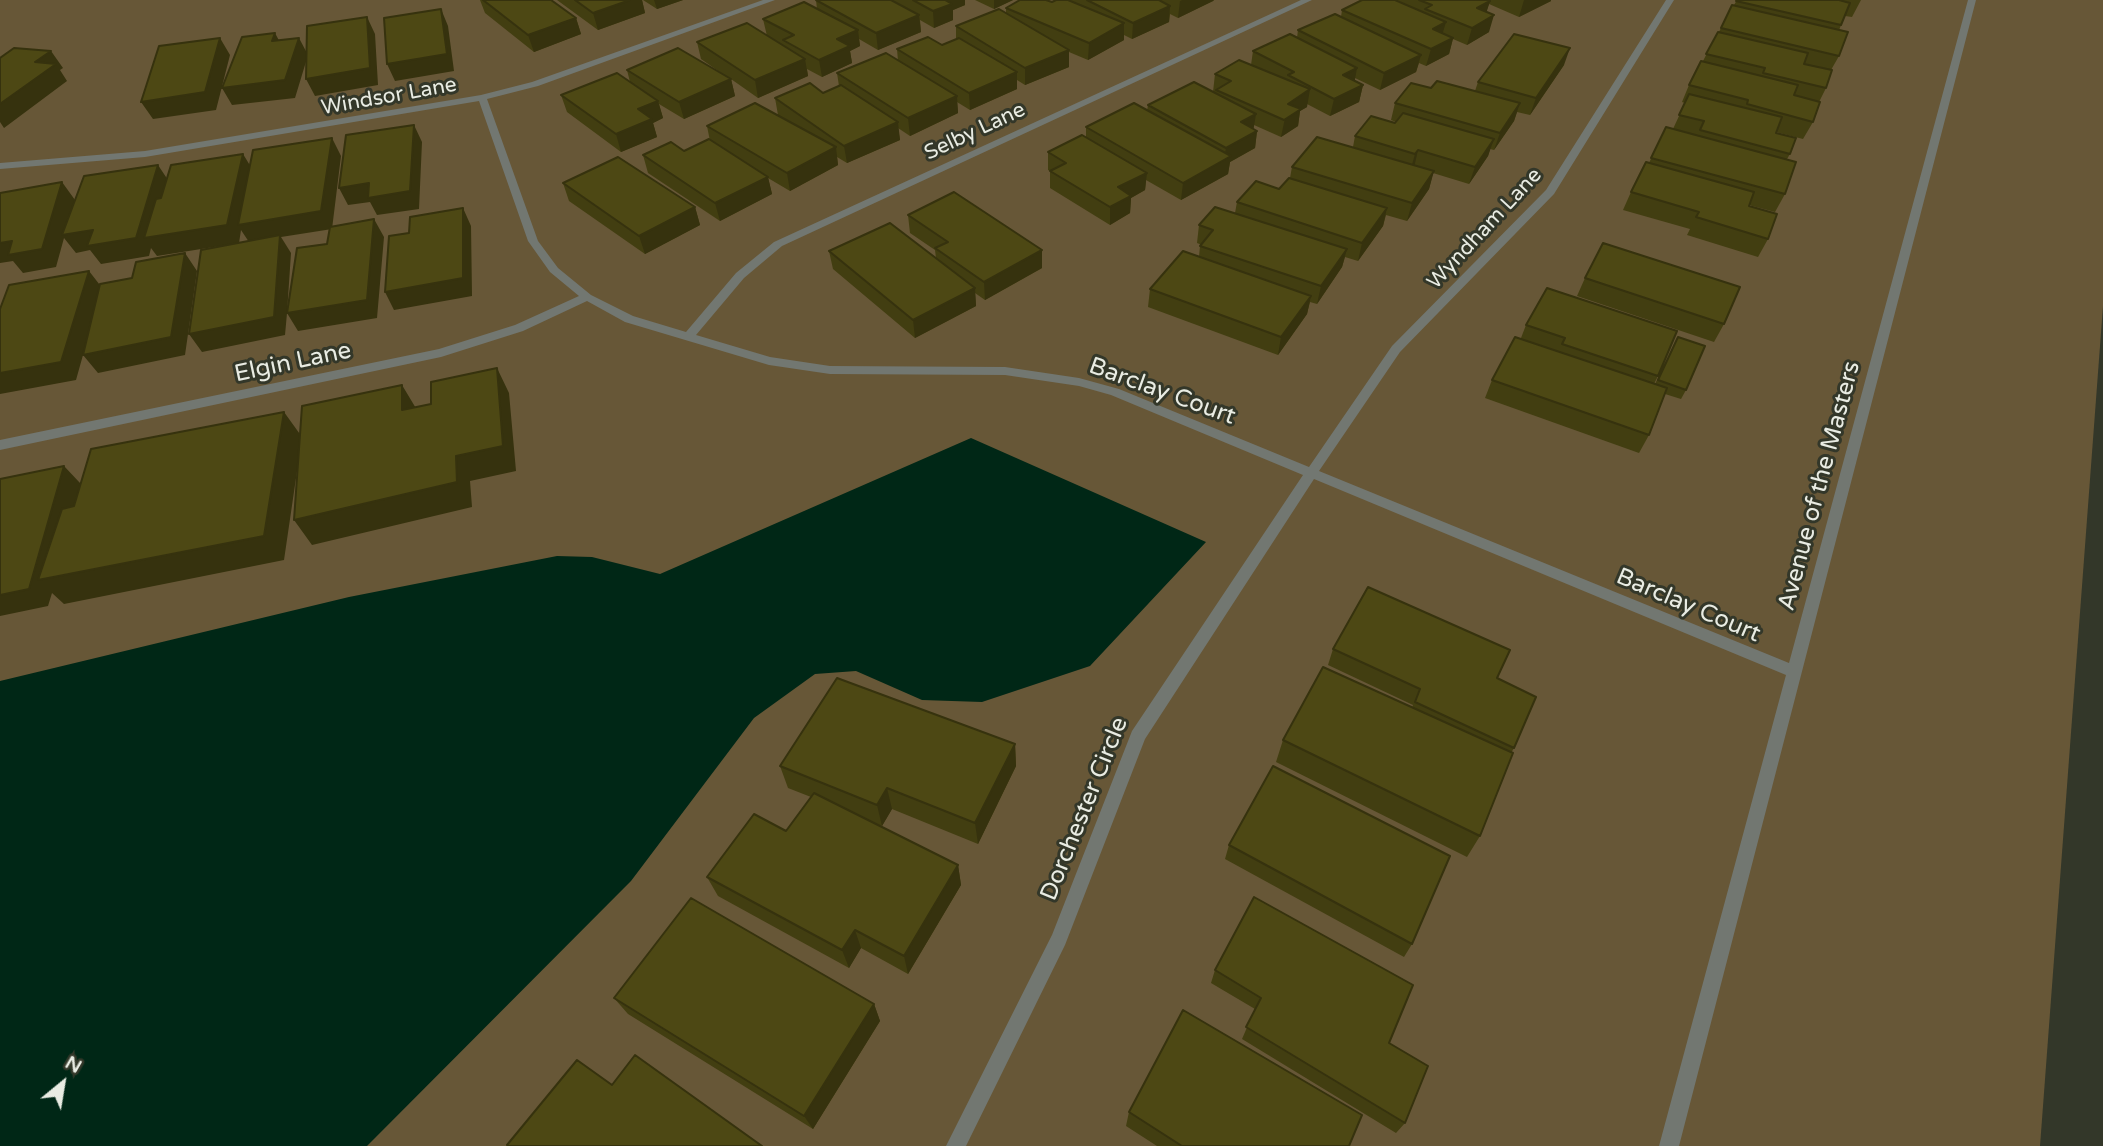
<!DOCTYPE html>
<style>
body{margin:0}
#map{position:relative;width:2103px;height:1146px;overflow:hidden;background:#333729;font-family:"Varela Round",sans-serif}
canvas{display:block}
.north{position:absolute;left:28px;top:1048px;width:70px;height:70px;-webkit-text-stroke:5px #333729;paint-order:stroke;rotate:30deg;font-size:19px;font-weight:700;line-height:28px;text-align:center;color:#e9ece3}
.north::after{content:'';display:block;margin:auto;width:24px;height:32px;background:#e9ece3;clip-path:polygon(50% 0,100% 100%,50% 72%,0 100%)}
</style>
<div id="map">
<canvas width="2103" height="1146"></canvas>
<div class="north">N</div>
</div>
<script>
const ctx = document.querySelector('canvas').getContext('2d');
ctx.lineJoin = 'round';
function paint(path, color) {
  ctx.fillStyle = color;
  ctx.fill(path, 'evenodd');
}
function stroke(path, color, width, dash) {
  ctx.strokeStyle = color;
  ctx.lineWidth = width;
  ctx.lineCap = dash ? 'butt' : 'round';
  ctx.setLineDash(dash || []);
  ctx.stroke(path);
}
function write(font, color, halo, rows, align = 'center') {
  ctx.font = font + ' "Varela Round",sans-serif';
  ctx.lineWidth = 6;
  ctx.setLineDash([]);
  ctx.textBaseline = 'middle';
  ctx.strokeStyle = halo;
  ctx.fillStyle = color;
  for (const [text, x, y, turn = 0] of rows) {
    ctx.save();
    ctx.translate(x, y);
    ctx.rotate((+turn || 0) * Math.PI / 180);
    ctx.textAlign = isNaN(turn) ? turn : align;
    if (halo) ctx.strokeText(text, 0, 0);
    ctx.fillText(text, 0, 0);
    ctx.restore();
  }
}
paint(new Path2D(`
 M0 0H2103V306L2040 1146H0Z`), '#675737');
paint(new Path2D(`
 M971 438 1206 542 1090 666 982 702 922 700 856 671 815 674 754 718 631 881 367 1146H0V681L349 597 557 556 592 557 660 574Z`), '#002716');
paint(new Path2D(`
 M763 0H775L538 86 487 99 538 241 558 268 591 295 633 316 686 332 736 273 774 242 1301 0H1312L782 246 744 278 696 335 770 357 830 366 1005 367 1079 378 1119 389 1309 467 1392 346 1546 190 1666 0H1674L1554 194 1400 352 1319 471 1789 663 1968 0H1976L1679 1146H1659L1786 675 1314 479 1145 739 1065 945 966 1146H946L1052 935 1132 731 1303 475 1111 395 1079 386 1005 375 830 374 769 365 625 322 587 301 523 331 441 357 0 450V440L439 349 515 325 579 296 550 272 528 241 479 101 145 157 0 169V163L145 151 481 95 532 82Z`), '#727771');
paint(new Path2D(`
 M480 0H551L576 18 581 34 534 52 485 13Z
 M557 0H642L645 13 598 30Z
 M643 0H683L657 9Z
 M816 0H965V5L953 10V20L934 28 920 20 921 32 878 50 859 39 860 46 850 51 852 63 822 77 807 69 808 76 758 98 731 79 735 96 684 119 659 104 663 118 653 123 657 137 621 152 567 112 561 95 630 82 627 70 727 77 701 59 697 42 767 36 763 19 817 9Z
 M975 0H1013L994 9Z
 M1056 0H1214L1213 1 1178 18 1170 14 1169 22 1132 39 1124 35V40L1088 60 1069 52V67L1025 85 1017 80V89L970 110 957 102 958 113 910 136 898 128 900 140 847 163 837 157 838 165 790 191 768 178 772 194 720 221 648 173 643 155 684 151 710 141 707 126 778 115 775 98 823 93 839 86 837 73 898 61 897 49 942 45 956 39V26L1006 14V8L1052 2Z
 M1362 0H1551V1L1519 17 1489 4 1486 12 1489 32 1467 45 1453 39 1449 54 1426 66 1419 63 1416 72 1380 90 1355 78 1354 80 1363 85 1359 102 1330 116 1307 104V107L1300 111 1298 126 1281 137 1254 125 1253 129 1257 131 1255 148 1230 162 1228 174 1181 200 1146 180 1145 190 1131 198 1130 213 1110 225 1050 188V171L1048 170V152L1086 137V127L1147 111 1148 105 1215 94 1213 92 1215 74 1251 65 1253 51 1297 38 1298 30 1341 17 1342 10Z
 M1737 0H1861L1852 17 1845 16 1839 30V56L1831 70 1826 88 1819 102 1813 122 1803 139 1776 132V133L1790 154 1787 159 1785 194 1775 212 1749 205 1768 239 1758 257 1687 235 1690 229 1623 210 1631 192 1649 163 1666 127 1673 129 1685 103 1682 102 1689 85 1703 61 1718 32H1719L1732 5H1734Z
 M1564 65 1530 115 1517 112 1514 121 1494 150 1490 149 1488 156 1469 184 1433 173 1429 189 1407 221 1386 215 1383 226 1358 261 1345 257 1342 267 1317 304 1310 302 1307 314 1278 355 1148 307 1150 289 1199 257 1200 246 1202 245 1197 243 1199 225 1235 213 1237 202 1279 189 1290 178 1292 167 1353 147 1355 136 1395 123 1396 122 1391 120 1395 103 1431 88 1475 91 1478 82Z
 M563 183 695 207 700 225 645 254 569 201Z
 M908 215 1042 268 985 300 975 293 976 306 915 338 833 269 829 251 936 258 935 250 910 233Z
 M1585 278 1724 324 1714 342 1577 296Z
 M1547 288 1658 376 1654 384H1655L1678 337 1686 390 1681 399 1665 394 1649 435 1639 453 1485 398 1492 380 1521 338 1526 325Z
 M1333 649 1497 678 1514 748 1511 753 1480 836 1467 857 1276 762 1283 740 1412 708 1413 705 1328 665Z
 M1015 744 1016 766 978 844 892 809 882 826 869 821 958 865 961 885 908 974 861 948 849 968 718 896 707 877 786 831 811 797 788 788 780 766Z
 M1229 845 1412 944 1404 957 1225 859Z
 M1215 970 1389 1043 1405 1123 1396 1133 1242 1039 1255 1009 1211 983Z
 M614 998 874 1004 880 1021 813 1129 628 1014Z
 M1129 1112 1349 1146H1157L1126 1126Z`), '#423e11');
paint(new Path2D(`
 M630 0H642L645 13 598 30 593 13Z
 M654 0H683L657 9Z
 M941 0H965V5L953 10V20L934 28 933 11Z
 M994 0H1013L994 9Z
 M1182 0H1214L1213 1 1178 18 1180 1Z
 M1524 0H1551V1L1519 17Z
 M1490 1 1485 17 1477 8Z
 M1170 6 1169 22 1132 39 1133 23Z
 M441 9 448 26 454 71 395 81 387 64Z
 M919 15 921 32 878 50 876 33Z
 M1494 15 1489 32 1467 45 1472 28Z
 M367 17 375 34 378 85 315 96 306 79Z
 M576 18 581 34 534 52 528 35Z
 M1446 22 1441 39 1433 29Z
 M1124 23V40L1088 60 1089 43Z
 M858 30 860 46 850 51 852 63 822 77 819 60 837 39Z
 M275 33 284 50 272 41Z
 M220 38 230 55 216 110 153 119 141 102Z
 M299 38 308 55 295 98 232 105 222 88Z
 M1453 38 1449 54 1426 66 1431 49Z
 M1570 48 1564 65 1530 115 1536 98Z
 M1069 50V67L1025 85V68Z
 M51 51 63 68 60 70 67 81 4 128 0 122V104L35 62Z
 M1421 55 1416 72 1380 90 1384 73Z
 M805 59 808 76 758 98 755 80Z
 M1357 68 1354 85 1343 75Z
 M1017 72V89L970 110 969 93Z
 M731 79 735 96 684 119 679 102Z
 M1363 85 1359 102 1330 116 1334 99Z
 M1310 89 1307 107 1300 111 1298 126 1281 137 1288 104Z
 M957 96 958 113 910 136 908 118Z
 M658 101 663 118 653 123 657 137 621 152 616 134 638 109Z
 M1520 103 1514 121 1494 150 1500 133Z
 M1256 114 1253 132 1241 122Z
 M898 122 900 140 847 163 844 146Z
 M414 125 422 142 419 209 377 215 370 202 348 205 339 188Z
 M1257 131 1255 148 1230 162 1228 174 1181 200 1183 183 1224 160 1226 148Z
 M332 138 341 156 332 229 281 237 291 253 287 313 374 219 384 237 377 318 298 331 287 313 285 335 202 352 189 334 249 242 241 230 239 243 157 256 151 248 149 256 101 264 90 250 76 253 64 238 56 267 23 273 13 261 0 263V243L62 182 75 200 158 165 170 183 243 154 254 172Z
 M1494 139 1488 156 1469 184 1475 167Z
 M836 147 838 165 790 191 787 173Z
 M1418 150 1414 168 1410 172 1415 154Z
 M1434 171 1429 189 1407 221 1412 203Z
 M1147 173 1145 190 1131 198 1130 213 1110 225V207L1118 187Z
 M768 177 772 194 720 221 715 203Z
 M695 207 700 225 645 254 639 236Z
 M463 208 471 226 472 296 394 310 385 292Z
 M1387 208 1383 226 1358 261 1362 243Z
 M1347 249 1342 267 1317 304 1321 286Z
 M1042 250V268L985 300 984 282Z
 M185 253 197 271 185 355 98 373 83 355 76 380 0 394V373L89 271 103 289 84 355Z
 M975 288 976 306 915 338 913 320Z
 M1311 296 1307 314 1278 355 1281 337Z
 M497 368 509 393 516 471 470 481 472 507 312 545 294 520 456 456Z
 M402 385 417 410H402Z
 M284 412 302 437 284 560 64 604 52 593 48 606 0 616V595L64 466 80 483Z
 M1015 744 1016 766 978 844 975 823Z
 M887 788 892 809 882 826 877 805Z
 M958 865 961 885 908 974 904 956Z
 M855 930 861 948 849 968 842 950Z
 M874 1004 880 1021 813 1129 804 1116Z`), '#36320e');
const building = new Path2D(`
 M483 0H551L576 18 528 35Z
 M575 0H630L593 13Z
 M816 0H891L919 15 876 33Z
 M913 0H945L952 4 933 11Z
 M1020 0H1046L1052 2 1056 0H1068L1124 23 1089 43 1006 8Z
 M1087 0H1159L1170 6 1133 23Z
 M1362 0H1395L1446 22 1433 29 1453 38 1431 49 1342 10Z
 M1419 0H1488L1490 1 1477 8 1494 15 1472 28 1425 9 1432 5Z
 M1737 0H1839L1850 3 1841 25 1736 1Z
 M804 2 858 30 837 39 850 46 819 60 783 40 794 35 763 19Z
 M1732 5 1848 32 1839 56 1721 28Z
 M441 9 447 54 387 64 384 18Z
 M999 9 1069 50 1025 68 956 26Z
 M1335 14 1421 55 1384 73 1298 30Z
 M367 17 370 68 306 79 307 26Z
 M747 23 805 59 755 80 697 42Z
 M1718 32 1808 53 1804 64 1832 70 1826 88 1763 73 1765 68 1706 54Z
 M275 33 272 41 299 38 285 80 222 88 242 37Z
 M1290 34 1357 68 1343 75 1363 85 1334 99 1288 75 1294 72 1253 51Z
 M1514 34 1570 48 1536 98 1478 82Z
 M928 37 942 45 959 38 1017 72 969 93 897 49Z
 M220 38 205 92 141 102 159 46Z
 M14 48 51 51 35 62 56 64 0 104V58Z
 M678 48 731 79 679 102 627 70Z
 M886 53 957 96 908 118 837 73Z
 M1239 60 1310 89 1288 104 1301 109 1284 120 1216 90 1231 81 1215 74Z
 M1701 61 1798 85 1794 95 1820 102 1813 122 1747 104 1748 100 1689 85Z
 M617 73 658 101 638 109 652 119 616 134 561 95Z
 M1437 81 1520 103 1500 133 1395 103 1411 83 1431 88Z
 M1194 82 1256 114 1241 122 1257 131 1226 148 1148 105Z
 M810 83 823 93 841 85 898 122 844 146 775 98Z
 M1689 94 1782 117 1776 133 1796 138 1790 154 1700 130 1704 121 1679 115Z
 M755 103 836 147 787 173 707 126Z
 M1134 103 1231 156 1183 183 1086 127Z
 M1403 113 1494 139 1475 167 1418 150 1415 154 1355 136 1371 116 1395 123Z
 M414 125 410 191 368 198 369 183 339 188 346 135Z
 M1666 127 1796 162 1785 194 1651 158Z
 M1082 135 1147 173 1118 187 1131 196 1110 207 1050 171 1066 163 1048 152Z
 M1317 137 1434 171 1412 203 1292 167Z
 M332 138 321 211 238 225 253 150Z
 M709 139 768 177 715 203 643 155 671 142 684 151Z
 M243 154 227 225 144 238 156 199 161 198 171 165Z
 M618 157 695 207 639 236 563 183Z
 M1646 162 1754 192 1749 206 1777 214 1768 239 1696 217 1699 212 1631 192Z
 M158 165 136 238 87 246 93 230 62 235 84 176Z
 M1289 178 1387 208 1362 243 1237 202 1256 181 1279 189Z
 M62 182 42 249 8 255 12 241 0 243V193Z
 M954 192 1042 250 984 282 935 248 948 242 908 215Z
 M1215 207 1347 249 1321 286 1200 246 1213 230 1199 225Z
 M463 208V278L385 292 389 236 409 233 410 217Z
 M374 219 367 300 287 313 297 248 327 244 330 227Z
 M890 223 975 288 913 320 829 251Z
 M280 235 274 317 189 334 201 250Z
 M1603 243 1740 287 1724 324 1585 278Z
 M1183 251 1311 296 1281 337 1150 289Z
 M185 253 171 337 83 355 100 284 132 278 136 262Z
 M89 271 61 362 0 373V309L9 285Z
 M1547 288 1677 331 1658 376 1562 344 1565 338 1526 325Z
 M1515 337 1667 388 1649 435 1492 380Z
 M1678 337 1705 346 1686 390 1658 380Z
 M497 368 503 446 456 456 457 482 294 520 302 406 402 385V410L431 404V382Z
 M284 412 264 536 38 580 62 509 74 506 91 449Z
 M64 466 29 589 0 595V479Z
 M1368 587 1510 650 1497 678 1536 697 1514 748 1415 702 1420 689 1333 649Z
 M1323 667 1513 753 1480 836 1283 740Z
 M837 678 1015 744 975 823 887 788 877 805 780 766Z
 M1273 766 1450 856 1412 944 1229 845Z
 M814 793 958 865 904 956 855 930 842 950 707 877 754 814 786 831Z
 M1254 897 1413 985 1389 1043 1428 1066 1405 1123 1246 1027 1261 998 1215 970Z
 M691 898 874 1004 804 1116 614 998Z
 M1183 1010 1362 1115 1349 1146H1182L1129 1112Z
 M635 1055 762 1146H508L507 1145 577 1060 612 1085Z`);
paint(building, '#4d4814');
stroke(building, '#36320e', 2);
write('21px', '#e9ece3', '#333729', [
 ["Windsor Lane",389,97,-10],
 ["Selby Lane",975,132,-25],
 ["Wyndham Lane",1485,229,-47]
]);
write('24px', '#e9ece3', '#333729', [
 ["Elgin Lane",293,363,-12],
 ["Barclay Court",1162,392,20],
 ["Avenue of the Masters",1820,486,-75],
 ["Barclay Court",1688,606,23],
 ["Dorchester Circle",1085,809,-68]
]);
</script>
